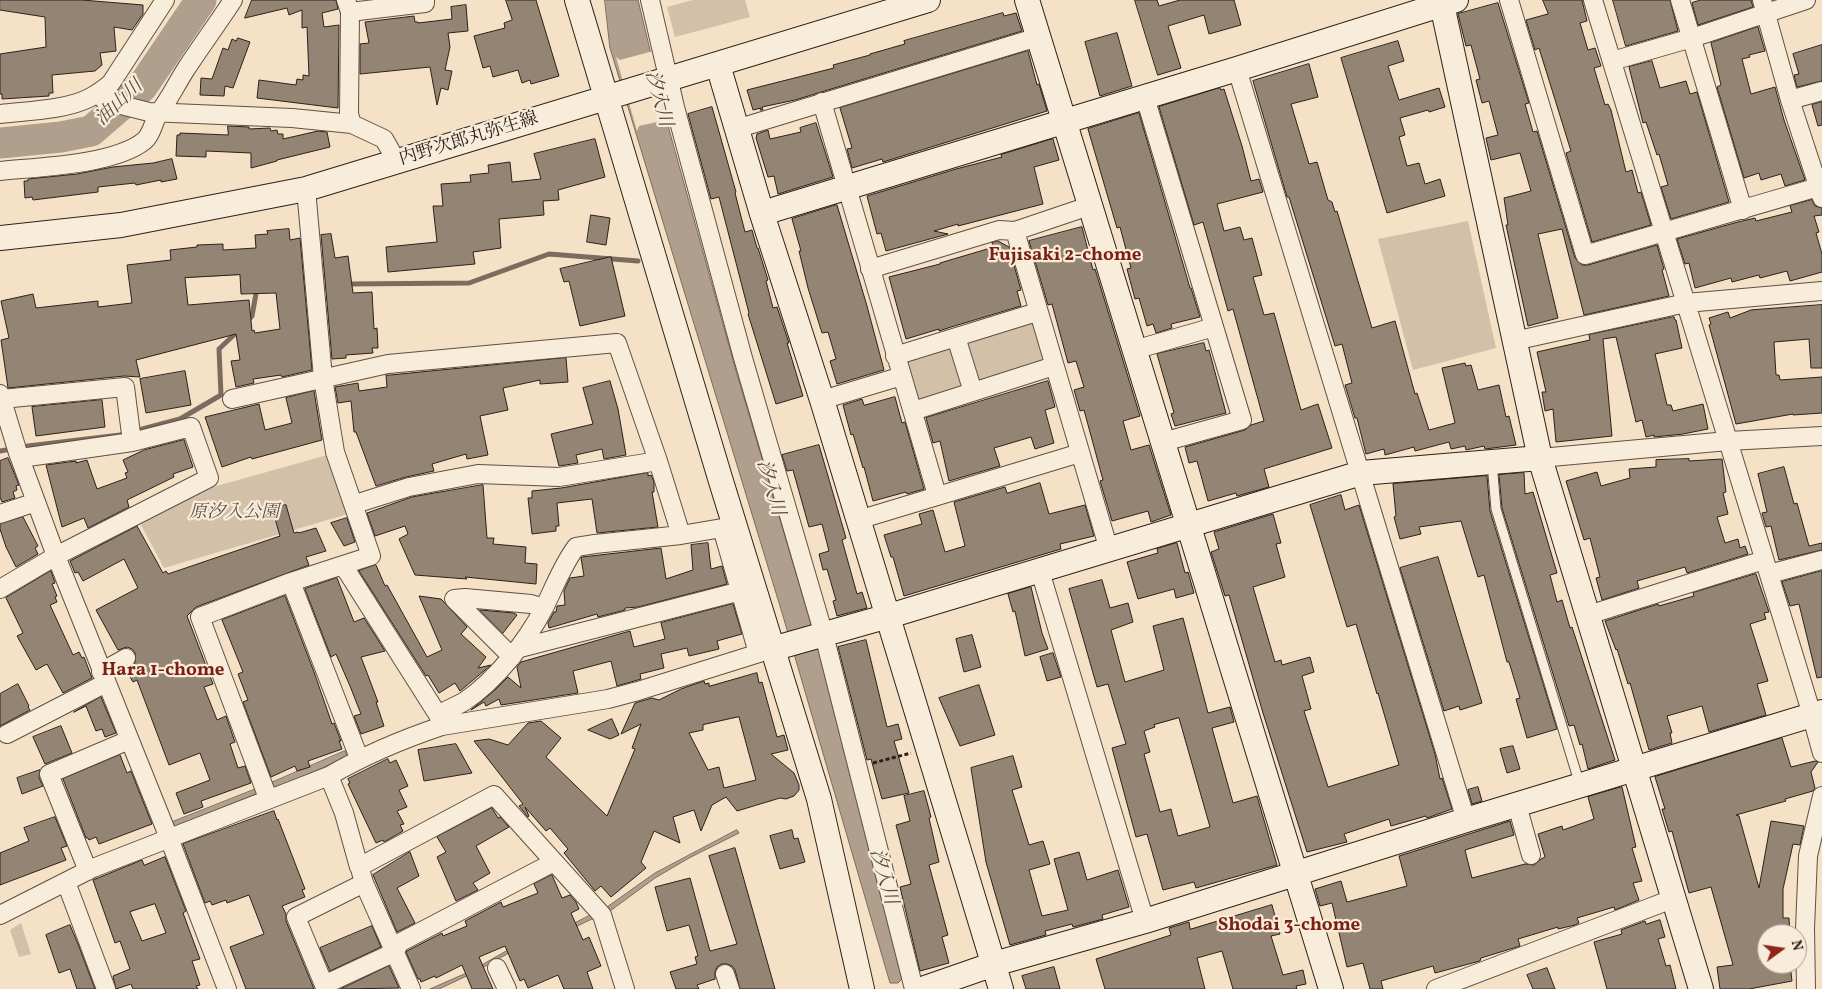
<!DOCTYPE html>
<meta charset="utf-8">
<style>
body{margin:0}
#map{position:relative;width:1822px;height:989px;overflow:hidden;background:#f4e1c6;font-family:Vollkorn,serif}
canvas{display:block}
.north{position:absolute;left:1757px;top:924px;width:50px;height:50px;box-sizing:border-box;background:#f8ecda;border:1px solid #a79a8e;border-radius:50%;rotate:76deg;font-size:14px;font-weight:700;line-height:20px;text-align:center;color:#2d201c}
.north::after{content:'';display:block;margin:auto;width:18px;height:22px;background:#8f2418;clip-path:polygon(50% 0,100% 100%,50% 72%,0 100%)}
</style>
<div id="map">
<canvas width="1822" height="989"></canvas>
<div class="north">N</div>
</div>
<script>
const ctx = document.querySelector('canvas').getContext('2d');
ctx.lineJoin = 'round';
function paint(path, color) {
  ctx.fillStyle = color;
  ctx.fill(path, 'evenodd');
}
function stroke(path, color, width, dash) {
  ctx.strokeStyle = color;
  ctx.lineWidth = width;
  ctx.lineCap = dash ? 'butt' : 'round';
  ctx.setLineDash(dash || []);
  ctx.stroke(path);
}
function write(font, color, halo, rows, align = 'center') {
  ctx.font = font + ' Vollkorn,"Noto Serif JP",serif';
  ctx.lineWidth = 4.5;
  ctx.setLineDash([]);
  ctx.textBaseline = 'middle';
  ctx.strokeStyle = halo;
  ctx.fillStyle = color;
  for (const [text, x, y, turn = 0] of rows) {
    ctx.save();
    ctx.translate(x, y);
    ctx.rotate((+turn || 0) * Math.PI / 180);
    ctx.textAlign = isNaN(turn) ? turn : align;
    if (halo) ctx.strokeText(text, 0, 0);
    ctx.fillText(text, 0, 0);
    ctx.restore();
  }
}
paint(new Path2D(`
 M693 0H745L750 17 675 37 667 7Z
 M1468 221 1496 348 1413 370 1378 239Z
 M1025 322 1034 324 1044 359 1041 367 915 402 905 364 909 357Z
 M331 454 348 514 164 568 140 523 213 487Z
 M21 923 31 954 19 957 10 930Z`), '#d2c0a9');
const water = new Path2D(`
 M605 0H638L670 133 736 371 822 661 902 979 898 983H890L783 616 610 48Z
 M345 751 348 757 273 789 271 783Z
 M256 789 258 793 172 828 170 823Z
 M737 830 739 833 689 858 655 878 610 911 607 907 655 873Z
 M591 915 594 918 546 941 516 949 473 973 439 989H430L471 971 515 946 545 938Z`);
paint(water, '#b09f8c');
stroke(water, '#7c6c5f', 1);
paint(new Path2D(`
 M653 51 670 119 639 126 637 131 616 57 620 60Z`), '#f4e1c6');
stroke(new Path2D(`
 M346 284 469 283 549 254 638 261
 M246 322 252 316 257 288
 M0 451 28 446 120 435 180 419 221 395 219 349 239 330`), '#7c6c5f', 5);
stroke(new Path2D(`
 M0 143 61 137 91 131 142 87 201 0`), '#b09f8c', 31);
const building = new Path2D(`
 M0 0H82L143 5V14L132 30 114 27 116 51 100 53 102 65 95 71 52 75 53 93H49V96L2 99V94H0V54L46 47 45 17 0 10Z
 M252 0H336L338 9 322 13 324 27 339 25 338 108 257 98 259 80 296 85 297 79 303 80V75L309 76 307 27 302 28V10L289 15 287 8 245 18Z
 M506 0H536L559 76 531 84 530 80 522 83 518 70 493 77 490 66 483 68 474 36 505 28 504 23 512 20Z
 M1135 0H1157L1159 6 1180 0H1234L1241 25 1209 34 1204 15 1168 26 1181 68 1158 75Z
 M1543 0H1582L1587 21 1580 23 1588 50 1595 48 1601 66 1594 68 1605 105 1608 104 1611 110 1626 172 1632 170 1638 193 1641 192 1651 225 1592 242 1566 153 1571 151 1539 48 1535 50 1526 20 1548 14Z
 M1613 0H1670L1678 31 1626 46Z
 M1701 0H1751L1753 7 1698 25 1692 3Z
 M1498 3 1529 103 1525 104 1533 132 1537 131 1575 258 1582 265H1588L1657 245 1664 269 1662 270 1669 296 1584 315 1562 229 1538 234 1558 318 1528 326 1506 225H1508L1504 198 1531 191 1520 153 1491 160 1486 138 1498 135 1489 101 1482 103 1476 80 1480 79 1471 45 1466 46 1458 14Z
 M466 5 468 31 448 33 450 47 445 70 452 71 448 90 441 88 437 105 430 67 360 74V44L369 43 365 22 414 16 415 22H418V23L452 19 451 7Z
 M1003 13 1004 16 1016 13 1022 31 795 100 762 107 763 110H760L761 108 753 110 747 90 834 68 833 65 870 55V54L905 44 904 41Z
 M1758 27 1765 51 1749 55 1750 57 1742 59 1751 94 1775 87 1784 120 1805 180 1785 186 1781 174 1761 180 1759 173 1744 178 1717 87 1721 85 1711 43Z
 M1117 33 1132 86 1100 96 1085 42Z
 M238 38 250 42 233 88 225 86 224 96 200 95 201 78 212 79 223 48 228 50 232 39 236 41Z
 M1398 41 1404 61 1388 66 1399 100 1439 88 1445 107 1429 112 1428 110 1400 118 1405 135 1399 137 1407 166 1419 163 1425 184 1440 179 1445 196 1387 213 1341 58Z
 M1822 45V81L1797 87 1794 75 1799 74 1793 54Z
 M1028 51 1037 85 1039 84 1047 111 883 162 882 159 852 168 847 149 852 148 840 108Z
 M1652 61 1660 88 1686 81 1690 94 1697 92 1729 202 1671 219 1661 187 1668 185 1659 154 1657 155 1646 122 1643 123 1629 67Z
 M1309 64 1318 97 1291 104 1309 164 1317 162 1328 200 1332 202 1335 212 1337 211 1372 328 1395 321 1415 394 1417 393 1429 430 1455 423 1442 368 1465 363 1466 366 1471 365 1478 390 1499 385 1506 417 1509 416 1516 445 1485 449 1484 446 1466 450 1465 446 1451 449 1449 442 1415 451 1414 447 1385 455 1384 449 1366 454 1357 418H1355L1345 385 1352 383 1342 344 1335 346 1289 197H1287L1253 81Z
 M1220 88 1221 90 1224 89 1242 146 1251 181 1259 179 1263 192 1217 204 1224 231 1240 227 1244 240 1252 238 1262 275 1253 277 1264 315 1274 313 1301 410 1318 404 1332 448 1264 469 1269 487 1237 496 1236 493 1208 501 1197 461 1189 463 1185 447 1245 430 1251 425 1264 421 1233 309 1228 311 1203 222 1194 225 1159 107Z
 M1822 102V125L1818 126 1812 105Z
 M712 107 736 192 735 193 745 232 752 230 757 248H758L768 280 766 281 773 308 777 307 789 343H787L803 396 776 404 748 314 749 313 719 197 711 199 688 114Z
 M1139 113 1190 288H1191L1200 317 1171 324 1172 328 1156 333 1153 324 1147 326 1139 298 1135 299 1127 269 1131 268 1120 227 1117 228 1088 129Z
 M816 123 833 177 778 194 774 176 768 177 756 138 757 134 768 130 770 139 801 132 800 128Z
 M228 126 249 127V129L270 128 271 131 277 130 278 134H283V139L318 131 327 132 330 147 277 160V161L251 168V153L206 151V157L176 156 177 135H180V133L228 135Z
 M595 139 605 177 558 190 559 200 543 201 544 215 499 219 501 248 473 252 475 264 388 272 386 247 437 242 433 206H443L441 184 471 182 470 175 489 173 488 165 510 162 512 182 541 179 534 154Z
 M1053 139 1059 160 1034 167 1043 204 958 226V224L934 231 948 234 886 251 881 233 877 234 867 196 956 169 1002 157 1001 155Z
 M172 159 177 179 161 182V180L136 185 135 183 98 187V192L33 200 32 197 25 198 24 181H28V179L77 174 113 167 153 163Z
 M1812 200 1815 206 1822 208V215L1814 216 1819 232 1816 233 1822 254V272L1790 281 1787 271 1760 278 1759 275 1732 282 1731 278 1695 288 1689 263 1685 264 1677 239 1738 222 1755 218 1756 221 1792 212 1790 206Z
 M837 205 867 306 884 370 837 384 830 361 836 359 828 332 822 333 808 288 799 251H801L792 219Z
 M591 215 610 218 606 245 587 242Z
 M1082 227 1093 270 1095 269 1140 416 1123 421 1131 450 1149 445 1171 515 1151 522 1148 511 1112 521 1100 481 1103 480 1084 410 1080 411 1074 390 1084 387 1076 361 1068 363 1052 304 1048 305 1029 241Z
 M289 229 290 240 300 238 312 370 282 377 281 375 253 379 254 383 236 387 231 361 240 360 236 334 136 360 140 377 124 376 8 388 1 340 9 338 1 301 33 294 36 308 98 301V307L132 303 127 265 171 260 170 250 197 247V245L223 244V250L256 248 255 235 268 234 267 231ZM240 275 241 294 276 293 280 329 255 333 254 330 252 331 249 300 188 305 185 278Z
 M331 234 335 258 348 256 353 293 372 292 374 329 377 328 378 348H372L373 353 346 355V358L332 359 321 235Z
 M998 241 1009 247 1021 290 1017 291 1021 306 951 327 939 331V329L906 339 889 277 940 264V263L994 247 992 243Z
 M611 257 625 316 580 326 569 281 564 282 560 269Z
 M1822 305V368H1811L1809 339 1774 342 1776 375H1779L1780 380 1822 377V413L1793 415V414L1736 424 1709 325 1711 324 1709 318 1728 312 1730 318 1751 310Z
 M1674 317 1675 320H1676L1682 348 1655 354 1667 405H1671L1673 411 1703 404 1708 429 1683 434 1654 437V435L1646 437 1642 420 1636 422 1616 337 1603 339 1612 436 1556 442 1553 409 1545 411 1542 392H1546L1537 352 1590 340 1589 335Z
 M1204 343 1206 351 1209 350 1226 413 1175 426 1171 414 1174 413 1157 354Z
 M566 358 568 382 540 384V380L503 388 508 410 480 416 488 455 467 459 466 454 432 464 434 471 406 477 376 486 356 432H354L351 401 338 403 335 387 358 383 359 391 387 387 386 375H390Z
 M185 371 191 405 146 413 140 379Z
 M610 381 618 409 626 455 604 459 602 449 576 455 578 463 559 466 551 434 593 424 583 388Z
 M1048 381 1055 407 1045 410 1054 443 1035 449 1031 437 994 448 1000 466 949 481 940 441 933 443 926 418Z
 M314 391 322 440 252 459 251 457 222 467 205 417 259 404 265 430 292 423 286 398Z
 M895 397 902 423 905 422 924 489 907 494 906 492 873 501 864 467 863 468 853 434 851 435 843 405 862 399 864 405Z
 M102 400 105 427 36 436 32 407Z
 M184 440 193 467 173 474 174 477 127 500 129 507 88 528 84 518 62 527 46 465 76 461V463L87 460 97 489 127 478 125 473 128 472 123 460 144 450Z
 M819 445 846 538 842 540 857 594 862 592 867 608 837 616 833 601 836 600 827 569 823 570 819 554 829 551 822 524 809 527 793 470 787 471 782 455Z
 M8 458 19 485 16 486 17 490 13 492 15 498 2 502 0 497V461Z
 M1689 459V461L1722 459 1726 492 1723 493 1728 514 1717 517 1725 543 1738 539 1740 548 1745 546 1748 554 1687 573 1685 567 1637 581 1639 588 1602 600 1596 578 1600 577 1590 538 1584 540 1566 481 1597 472 1601 486 1630 478 1629 469 1656 467V460Z
 M1784 467 1794 504 1797 503 1809 546 1822 543V550L1779 560 1771 526 1766 527 1762 513 1767 512 1758 474Z
 M648 473V476L651 475 654 482V492H652L658 527 597 533 592 499 557 503 559 526H556V531L532 534 528 498H532V491L561 488Z
 M1524 473 1525 494 1533 492 1557 573 1550 575 1557 602 1562 600 1570 628 1572 627 1615 760 1588 769 1582 744 1580 745 1574 725 1569 726 1502 508 1499 475Z
 M1487 476 1490 511 1557 729 1527 738 1516 699 1520 698 1509 662H1507L1484 575 1478 577 1461 521 1419 527 1421 534 1400 539 1394 517 1396 516 1393 484Z
 M1040 483 1049 514 1085 505 1094 536 1060 544 1061 549 904 596 893 557H891L884 535 922 524 919 514 933 510 945 552 965 546 954 502 1005 487 1007 493Z
 M483 485 487 538H494L493 544 526 547 525 563 537 564 536 584 465 577 467 579 415 575 399 539 408 534 405 526 375 536 367 513 412 497Z
 M1341 495 1345 510 1359 505 1435 754 1440 779 1442 778 1452 809 1427 818 1426 816 1391 826 1389 819 1344 834 1347 842 1307 852 1263 713 1229 595 1225 596 1211 552 1219 549 1214 532 1273 514 1281 543 1276 544 1285 577 1253 587 1275 662 1281 660 1282 665 1310 657 1314 672 1302 676 1311 709 1304 711 1328 787 1399 765 1378 693 1377 694 1356 624 1347 627 1310 505Z
 M286 505 294 533 298 532 299 533 316 528 326 551 306 557 309 565 196 607 187 616 213 684 204 687 217 720 226 716 235 742 230 744 238 768 245 766 251 783 201 801 203 807 184 814 176 793 210 780 200 753 169 765 137 680 133 682 126 670 135 663V653L132 649 127 647 118 650 96 610 138 588 124 559 83 581 78 572 75 573 70 561 137 526 163 573 166 571 168 574 280 536 272 508Z
 M23 517 38 546 35 548 38 554 16 567 6 547 0 529V524Z
 M347 518 355 542 344 546 331 523Z
 M708 543 711 569 722 566 727 584 638 607 625 608V610L598 617 597 614 549 628 548 623 554 612H556L557 606 565 605 564 591 570 578 584 576 581 558 582 557 661 548 666 579 693 570 691 545Z
 M1177 543 1185 573 1188 572 1194 593 1176 598 1174 589 1138 599 1127 562 1158 553 1157 549Z
 M1438 557 1482 703 1460 710 1459 706 1444 711 1400 568Z
 M376 565 385 586 387 585 427 657 442 650 419 596 441 599 444 602 467 627 461 634 486 657 478 668 491 665 460 691 455 683 439 693 428 675 426 676 359 571Z
 M51 571 55 583 52 584 57 596 55 597 57 602 50 605 73 655 79 652 82 658 84 657 92 678 63 693 47 664 36 670 17 636 23 633 6 598Z
 M1822 571V677L1817 678 1799 604 1790 606 1782 582Z
 M1756 574 1769 612 1764 613 1766 619 1750 624 1768 681 1757 684 1766 715 1709 732 1702 706 1667 716 1672 733H1670L1672 743 1649 750 1630 683 1628 684 1617 649 1616 650 1605 621 1658 604 1659 606 1694 596 1693 593Z
 M337 578 354 622 364 618 385 651 361 657 378 702H376L384 726 361 734 354 716 361 714 350 686 336 654 331 657 305 589Z
 M1102 580 1110 608 1128 603 1133 622 1111 630 1125 682 1164 670 1153 626 1183 618 1208 713 1230 707 1234 722 1212 728 1233 803 1257 796 1277 865 1196 888 1194 882 1163 890 1147 834 1136 837 1112 748 1126 744 1108 684 1097 687 1069 589ZM1179 718 1210 827 1178 836 1171 809 1160 812 1144 754 1150 752 1144 731 1155 727 1154 725Z
 M1031 587 1042 633 1048 649 1025 656 1015 611 1013 612 1008 594Z
 M285 596 314 672 332 724 334 723 341 741H339L342 749 308 761 310 767 297 771 295 766 271 777 243 702 248 700 238 674 243 672 222 620Z
 M733 604 742 634 717 641 719 649 689 656 687 648 661 654 664 668 640 674 641 679 617 686 611 661 573 671 578 693 501 705 499 699 486 706 484 702 471 710 495 690 508 677 521 688 517 667 521 662 630 631 634 647 665 639 661 623Z
 M480 610 514 613 517 615 503 633Z
 M972 635 981 667 964 672 956 639Z
 M866 640 887 727 898 724 902 739 894 741 909 793 882 799 871 759 867 760 838 647Z
 M1053 653 1061 677 1047 681 1040 657Z
 M757 673 759 683 762 682 777 737 784 735 788 750 771 754 794 773 799 785V790L794 796 786 799 780 798 737 811 726 797 712 805 701 831 694 810 673 817 680 843 654 831 641 862 646 868 611 897 601 886 595 891 564 853 568 849 550 828 546 831 525 807 529 816 528 817 519 806 523 804 474 741 489 739 508 745 528 723 541 721 561 738 546 757 607 816 635 749 632 748 641 724 621 734 635 703 652 698 659 700 681 689 704 681 705 684 709 683V686ZM739 717 756 780 724 788 719 767 708 770 689 733 703 730V725Z
 M18 684 29 706 28 707 30 710 0 726V694Z
 M979 685 995 735 960 746 939 698Z
 M101 697 116 733 105 737 102 729 96 731 86 706 74 712Z
 M612 719 619 735 610 739 588 730Z
 M61 726 72 753 45 764 33 737Z
 M1782 738 1791 767 1815 761 1818 762 1811 772 1815 788 1813 791 1785 799 1786 801 1736 815 1739 816 1759 888 1771 821 1804 826 1800 845 1793 844 1783 889V918H1789L1790 934H1767V964H1790L1792 981 1749 989H1720L1717 967 1733 965 1711 887 1689 893 1672 831 1669 832 1662 809H1665L1655 777Z
 M456 744 472 773 424 781 418 750Z
 M1513 746 1520 769 1507 773 1500 749Z
 M120 755 127 773 131 771 152 824 99 844 96 837 89 840 88 838H86L63 779Z
 M1013 756 1022 787 1012 790 1029 845 1043 841 1050 864 1029 870 1042 916 1068 910 1054 859 1079 852 1087 880 1118 870 1129 907 1102 915 1103 919 1073 927 1072 924 1045 931 1046 935 1010 945 986 862 971 768Z
 M388 759 390 763 396 760 408 786 399 790 407 807 397 811 404 824 400 825 403 831 384 842 383 840 376 843 348 784 350 783 348 779Z
 M40 770 39 778 43 786 22 794 17 778Z
 M1478 787 1482 801 1472 804 1468 790Z
 M1622 787 1636 847 1632 848 1642 881 1633 883 1639 900 1615 910 1614 907 1577 918 1579 923 1575 925 1558 929V927L1518 939 1520 946 1481 958 1480 961 1435 973 1433 966 1381 981 1383 989H1370L1363 963 1347 967 1332 903 1320 906 1315 889 1341 881 1347 902 1407 886 1399 856 1510 821 1514 835 1465 850 1472 878 1525 864 1534 865 1541 859 1545 857 1538 834 1562 826 1563 830 1594 819 1588 797Z
 M924 791 931 817 929 818 939 862 929 865 948 935 942 937 949 963 920 971 900 887 911 884 896 825 910 821 904 796Z
 M492 808 498 818 500 817 509 827 476 846 490 873 473 883 478 890 456 901 437 857 446 852 437 837Z
 M274 811 277 820 278 819 305 889 302 890 305 897 282 906 286 914V921L314 989H246L230 947 264 934 249 895 227 903 226 900 212 905 210 901 205 903 183 844Z
 M55 817 67 846 61 848 66 860 0 885V853L29 841 24 828Z
 M792 830 794 839 798 838 805 862 780 869 770 836Z
 M735 848 775 989H740L735 970 732 966 727 964H721L717 967 715 972V979L697 985 699 989H676L670 972 697 964 695 957 698 956 689 925 667 931 655 887 690 878 710 951 737 944 709 856Z
 M410 852 419 876 397 888 415 923 397 932 373 875Z
 M165 857 186 911 183 913 200 959 192 961 200 985 196 986 198 989H133L131 984 116 989 113 976 130 969 120 941 115 943 93 880 142 860 144 865ZM155 904 166 933 142 941 130 912Z
 M552 875 562 898 570 895 576 902 579 909 571 913 583 940 589 937 601 966 587 972 593 989H564L558 975 528 988 524 979 520 981 505 946 479 957 493 989H472L462 965 436 978 435 976 421 982 420 979H418L406 952 407 951 442 933 443 936 467 926 465 921 501 902 503 907 538 893 534 884Z
 M1272 905 1280 934 1271 936 1283 975 1303 970 1306 984 1296 986 1297 989H1233L1222 951 1197 958 1205 989H1105L1096 959 1171 935 1169 928 1189 922 1190 929Z
 M1660 920 1665 937 1658 939 1666 966 1670 965 1676 989H1607L1594 942 1622 934 1621 930 1645 921 1646 924Z
 M70 925 78 944 95 989H77L70 969 59 973 46 935Z
 M372 926 381 947 330 971 320 948Z
 M389 966 399 988 341 989Z
 M1054 967 1060 989H1026L1022 976Z
 M1547 968 1555 989H1533L1527 975Z`);
paint(building, '#948474');
stroke(building, '#2d201c', 1);
const lane = new Path2D(`
 M1492 463 1496 509 1580 785`);
const street = new Path2D(`
 M346 0 350 12 349 114 352 124
 M650 0 675 107 743 358 824 635 914 989
 M1509 0 1585 255 1822 186
 M1593 0 1809 705
 M1680 0 1743 210
 M1762 0 1790 100 1822 198
 M350 12 425 3V0
 M1612 61 1692 38 1806 0
 M1237 69 1466 820
 M99 93 105 101 149 112 292 118 352 124 384 139 397 162
 M1145 97 1242 420 1163 442
 M1790 100 1822 91
 M822 102 937 495
 M0 114C26 111 66 110 89 98 97 94 104 89 111 83L165 0
 M736 129 1038 37
 M0 171C38 167 114 165 144 141 152 135 154 119 160 111 170 98 177 83 186 69 201 46 218 23 233 0
 M306 189 323 378 335 452 371 556 343 565
 M1015 231 1109 550
 M870 269 999 230 1015 231 1089 206
 M956 337 973 392
 M1514 341 1686 303 1822 291
 M1134 350 1214 327
 M895 356 1037 312
 M0 394 18 453 56 556 169 838 227 989
 M2 399 125 387 132 442
 M232 399 388 364 617 343 658 461 681 535 595 544 576 547C562 566 554 588 544 608 527 641 496 680 465 701 457 706 446 710 438 715
 M822 400 902 376
 M913 411 1054 366
 M1540 458 1728 441 1822 436
 M355 504 409 487 478 474 559 477 658 461
 M0 514 36 502
 M858 520 1080 453
 M681 535 722 528 758 653
 M1040 571 1145 921
 M1769 574 1822 560
 M291 582 359 758
 M0 589 56 556 209 478 191 427 132 442 21 458
 M1588 615 1764 560
 M520 648 741 591
 M512 657 454 599 465 598 531 604 544 608
 M101 672 126 658
 M1814 724 1822 753
 M7 734 106 683
 M329 776 344 813 359 867 494 795 602 915 625 989
 M268 798 200 617 291 582 343 565 438 715 442 725
 M1517 805 1531 855
 M88 871 49 774 129 740
 M361 872 364 883 411 989
 M66 882 106 989
 M364 883 296 917 324 985 395 952 399 943 554 862
 M0 915 93 868 329 776C365 755 403 739 442 726L608 699 638 691 772 649
 M497 968 507 989
 M725 974 730 989
 M1436 989 1675 898
 M1806 989 1805 929 1808 856 1822 796`);
const secondary = new Path2D(`
 M577 0 720 478 819 799 862 989
 M1027 0 1331 989
 M1441 0 1540 458 1701 989
 M718 65 762 214 822 400 1001 989
 M762 214 776 209 1237 69 1456 0
 M0 238 121 225 306 189 928 0
 M772 649 899 613 1361 473 1540 458
 M922 989 994 964 1145 921 1466 820 1822 712`);
stroke(lane, '#5f5046', 11);
stroke(street, '#5f5046', 20);
stroke(secondary, '#2d201c', 26);
stroke(new Path2D(`
 M873 763 911 753`), '#2d201c', 3, [4, 2.5]);
stroke(lane, '#f8ecda', 9);
stroke(street, '#f8ecda', 18);
stroke(secondary, '#f8ecda', 24);
write('18px', '#2d201c', '#f8ecda', [
 ["内野次郎丸弥生線",469,140,-17]
]);
write('italic 18px', '#5f5046', '#f8ecda', [
 ["原汐入公園",234,514]
]);
write('italic 19px', '#5b4c43', '#f8ecda', [
 ["汐入川",657,99,75],
 ["油山川",120,104,-43],
 ["汐入川",769,488,74],
 ["汐入川",882,877,74]
]);
write('bold 19px', '#7a1f14', '#f8ecda', [
 ["Fujisaki 2-chome",1065,257],
 ["Hara 1-chome",163,672],
 ["Shodai 3-chome",1289,927]
]);
</script>
